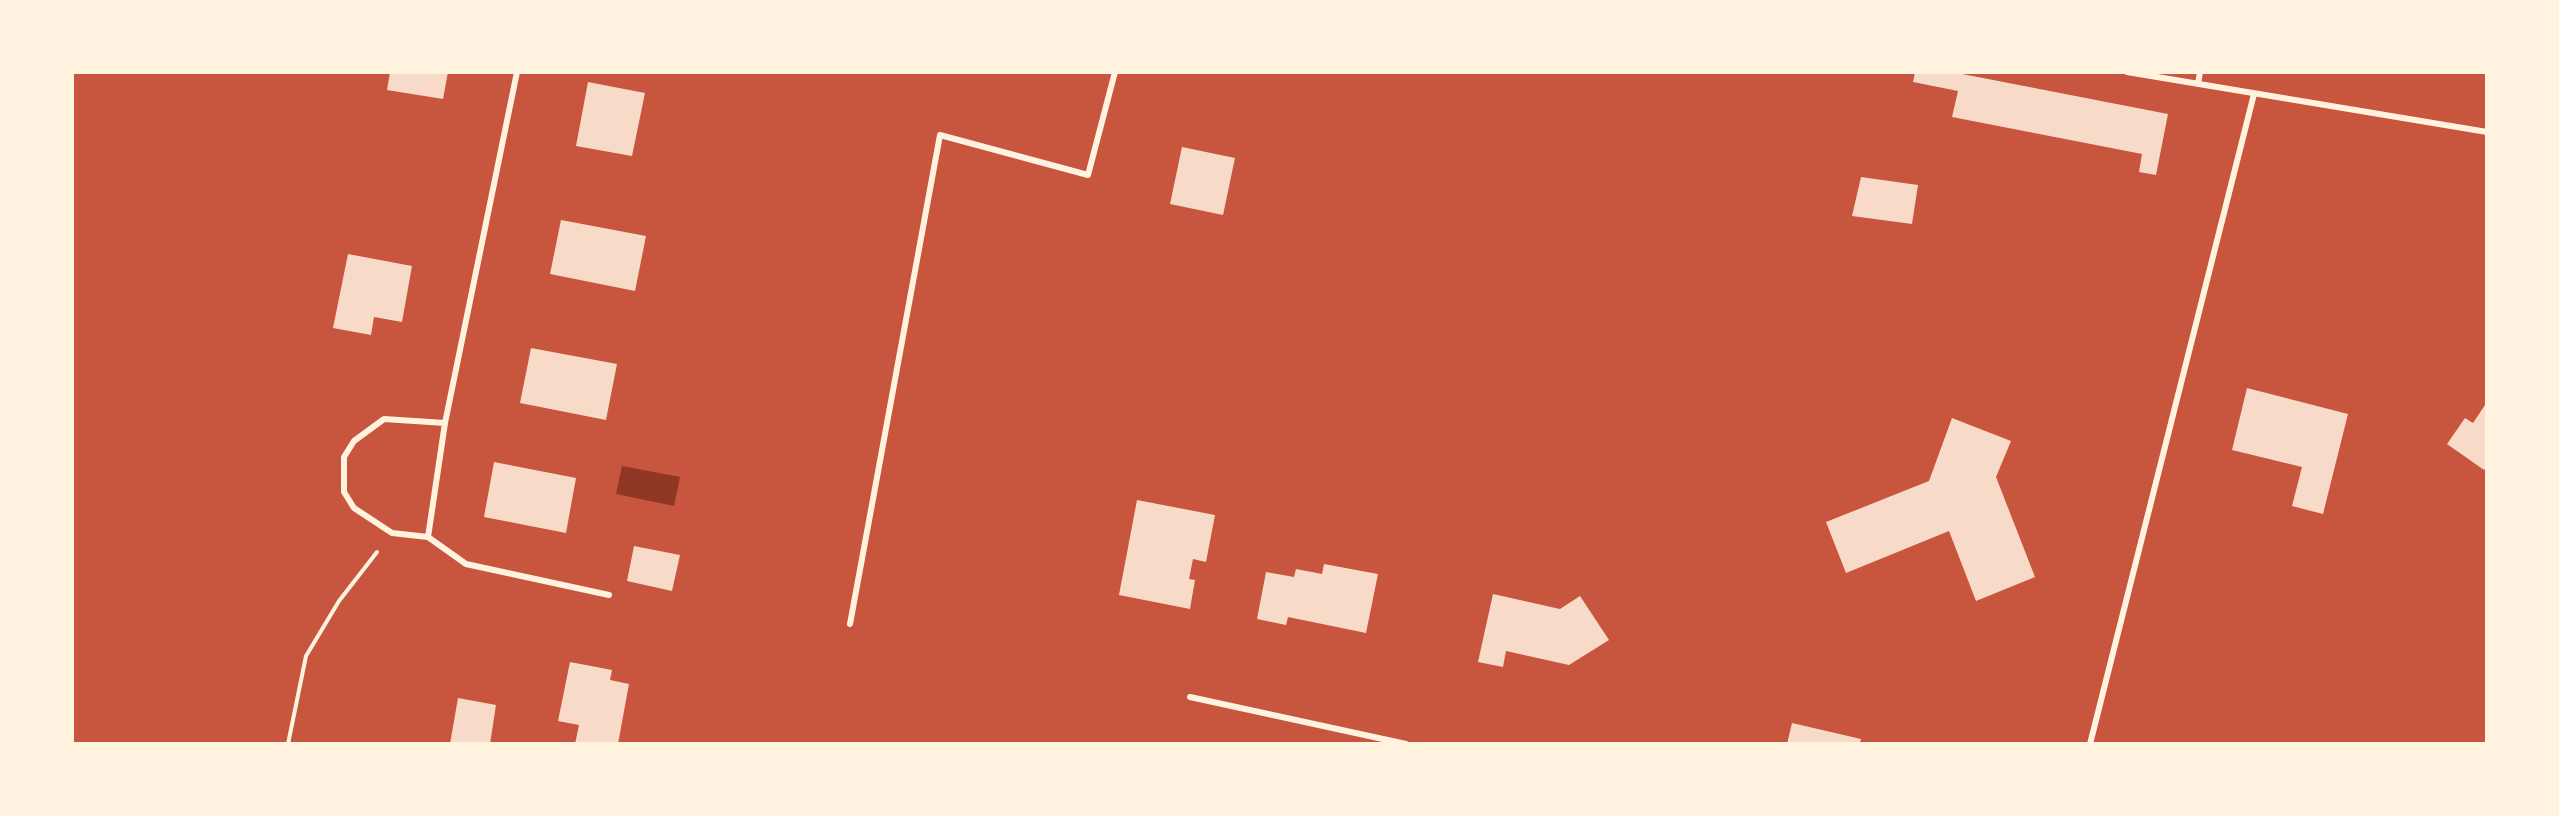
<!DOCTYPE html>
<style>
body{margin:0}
#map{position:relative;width:2559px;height:816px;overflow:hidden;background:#c8553d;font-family:"Alegreya Sans",sans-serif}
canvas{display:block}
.frame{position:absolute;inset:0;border:74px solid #fff3e0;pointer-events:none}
</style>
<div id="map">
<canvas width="2559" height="816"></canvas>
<div class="frame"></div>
</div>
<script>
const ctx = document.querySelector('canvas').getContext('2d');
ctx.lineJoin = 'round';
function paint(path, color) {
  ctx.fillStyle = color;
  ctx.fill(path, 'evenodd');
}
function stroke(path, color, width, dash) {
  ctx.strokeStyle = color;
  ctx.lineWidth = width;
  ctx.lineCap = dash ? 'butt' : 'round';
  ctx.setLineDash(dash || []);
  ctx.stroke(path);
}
paint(new Path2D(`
 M622 466 680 477 674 506 616 494Z`), '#8f3625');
paint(new Path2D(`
 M390 72H448L443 99 387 90Z
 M1915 72H1952L2168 114 2156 175 2139 172 2142 154 1952 117 1958 91 1913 82Z
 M588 82 645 93 632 156 576 146Z
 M1182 147 1235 158 1223 215 1170 204Z
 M1861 177 1918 185 1912 224 1852 216Z
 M561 220 646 236 635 291 550 274Z
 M348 254 412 266 402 322 374 317 371 335 333 328Z
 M531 348 617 364 606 420 520 403Z
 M2247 388 2348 414 2323 514 2292 506 2302 467 2232 450Z
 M2487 402V467L2484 470 2447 444 2465 418 2473 423Z
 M1952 418 2011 441 1996 477 2035 577 1976 601 1949 531 1846 573 1826 522 1929 481Z
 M494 462 576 478 566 533 484 517Z
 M1137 500 1215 515 1206 562 1193 559 1189 579 1195 580 1190 609 1119 595Z
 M634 546 680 555 672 591 627 581Z
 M1324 564 1378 574 1366 633 1288 617 1286 625 1257 619 1266 572 1294 577 1296 569 1322 574Z
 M1493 594 1560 609 1580 596 1609 640 1569 665 1506 651 1503 667 1478 662Z
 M570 662 612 670 610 680 629 684 618 744H575L579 725 558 721Z
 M458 698 496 705 490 744H450Z
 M1792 723 1861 739 1860 744H1787Z`), '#f7dbc8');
stroke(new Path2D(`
 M288 744 306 656 339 601 377 552`), '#fff3e0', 4);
stroke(new Path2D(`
 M517 72 445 423 384 419 354 441 344 457V492L354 508 392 533 428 537 466 564 609 595
 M2127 72 2487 132
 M2198 84 2200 72
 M428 537 445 423
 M850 624 940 135 1088 175 1115 72
 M1190 697 1406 744
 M2090 744 2254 94`), '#fff3e0', 6);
</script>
